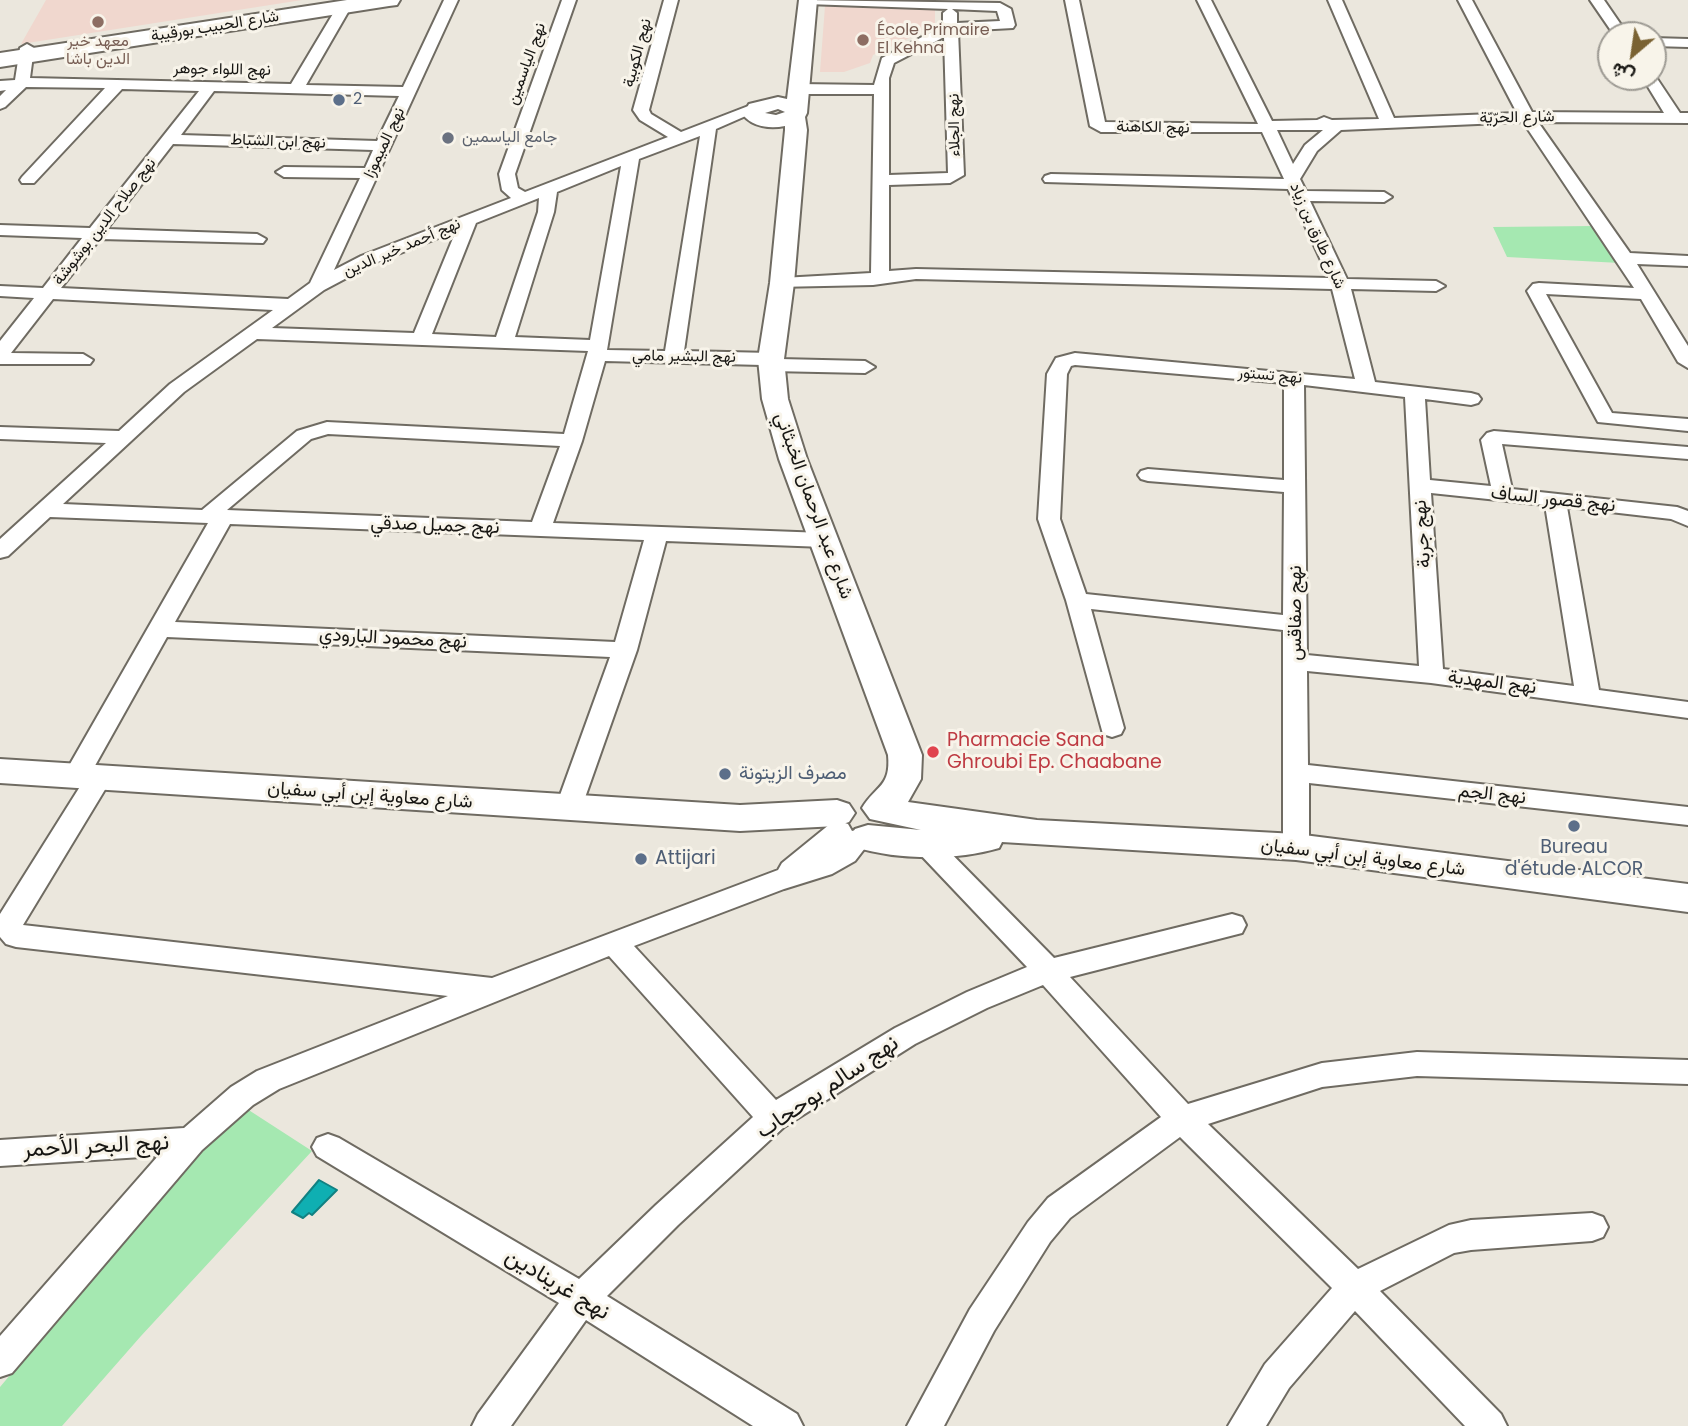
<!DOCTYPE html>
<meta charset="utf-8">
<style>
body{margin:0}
#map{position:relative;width:1688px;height:1426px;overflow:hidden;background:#ebe7dd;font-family:Poppins,Vazirmatn,sans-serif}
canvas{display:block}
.north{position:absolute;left:1597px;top:21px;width:70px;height:70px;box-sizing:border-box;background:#f8f4ea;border:2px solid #9e9b94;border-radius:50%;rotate:209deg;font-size:19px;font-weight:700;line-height:28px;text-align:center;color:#171613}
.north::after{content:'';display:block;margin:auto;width:24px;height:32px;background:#7a6233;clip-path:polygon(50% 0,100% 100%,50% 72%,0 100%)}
</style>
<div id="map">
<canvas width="1688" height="1426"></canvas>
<div class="north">ش</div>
</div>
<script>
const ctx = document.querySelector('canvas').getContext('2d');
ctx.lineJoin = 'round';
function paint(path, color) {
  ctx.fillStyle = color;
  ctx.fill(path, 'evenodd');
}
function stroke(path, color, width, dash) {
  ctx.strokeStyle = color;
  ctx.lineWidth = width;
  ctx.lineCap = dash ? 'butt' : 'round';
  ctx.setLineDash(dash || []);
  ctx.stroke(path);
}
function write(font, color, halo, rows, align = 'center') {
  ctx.font = font + ' Poppins,Vazirmatn,sans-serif';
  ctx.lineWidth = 6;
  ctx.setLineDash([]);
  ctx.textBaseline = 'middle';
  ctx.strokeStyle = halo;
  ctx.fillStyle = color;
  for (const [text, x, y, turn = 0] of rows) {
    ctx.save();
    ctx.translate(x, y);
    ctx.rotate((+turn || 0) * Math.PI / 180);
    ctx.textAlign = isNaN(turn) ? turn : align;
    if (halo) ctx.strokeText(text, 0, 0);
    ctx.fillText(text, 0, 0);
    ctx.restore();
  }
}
paint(new Path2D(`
 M46 0H302L21 44Z
 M825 6 935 9V26L873 55 870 63 844 72H820Z`), '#f0d7ce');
paint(new Path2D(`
 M1594 226 1620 263 1507 257 1493 227Z
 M244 1107 312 1151 141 1336 62 1426H0V1387L202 1147Z`), '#a5e8b1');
const water = new Path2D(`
 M319 1180 337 1190 312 1215 309 1213 303 1218 292 1212Z`);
paint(water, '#0fafb2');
stroke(water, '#118182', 2);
const minor = new Path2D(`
 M444 0H458L334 270 361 256 511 198 502 190 499 174 562 0H576L515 174 518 188 525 192 668 137 640 120 633 110 664 0H678L649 110 651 114 681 132 751 105H761L764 108 716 129 684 351 771 353 778 355 780 359 865 361 875 367 865 373 771 371 764 369 762 365 605 361 582 441 553 523 824 533 832 535 835 540 832 545 824 547 666 541 637 650 581 809 577 816 568 818 559 816 555 809 610 657 167 637 92 771 99 769 108 772 112 778 23 925 492 978 778 870 782 863 830 824 839 821 848 824 852 831 859 829 868 832 872 839 855 861 832 874 784 889 634 946 776 1100 895 1028 967 992 1027 967 917 851 913 844 917 837 926 834 935 837 1054 958 1232 914 1242 917 1246 925 1242 933 1070 977 1188 1104 1322 1063 1417 1052 1688 1060V1084L1417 1076 1322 1087 1208 1124 1358 1269 1449 1225 1471 1220 1592 1213 1603 1217 1608 1227 1603 1237 1592 1241 1471 1250 1454 1253 1380 1291 1501 1414 1507 1426H1465L1355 1311 1289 1388 1266 1426H1228L1265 1364 1332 1288 1180 1137 1070 1218 1050 1242 994 1331 944 1426H907L970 1309 1028 1222 1048 1198 1161 1117 1043 985 987 1008 915 1044 784 1127 678 1225 607 1296 797 1414 803 1426H753L586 1320 511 1426H472L478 1414 559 1303 317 1156 312 1147 317 1138 328 1134 339 1138 579 1279 656 1205 753 1117 609 956 279 1089 253 1105 202 1150 12 1373 0 1377V1336L158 1156 0 1166V1140L184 1128 231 1087 257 1071 448 996 16 947 6 944 0 937V914L81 785 75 787 66 784 62 778 208 523 50 517 8 556 0 558V539L106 443 0 439V427L119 431 170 384 273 310 53 299 11 353 83 354 93 360 90 364H0V341L34 298 0 296V286L43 288 82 238 0 235V225L90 228 199 91 122 89 34 183H22L20 180 22 177 105 88 26 87 5 107 0 109V96L6 90 0 91V81L15 80 20 48 27 44 34 48 30 78 291 84 337 7 344 3 351 7 306 85 403 87ZM214 91 399 96 377 141 181 135ZM700 136 665 351 607 350 639 159ZM173 144 373 150 365 168 284 167 276 172 284 177 360 178 310 283 288 299 61 288 100 239 263 243 266 239 257 234 107 229ZM621 166 590 340 515 337 554 212 557 192ZM539 198 538 212 496 337 432 334 476 223ZM456 231 414 333 272 328 324 290 373 264ZM257 339 588 351 564 434 327 422 297 431 202 510 63 504 184 392ZM328 434 560 446 532 522 227 510 311 439ZM230 524 644 540 615 642 175 622Z
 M800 0 1000 3 1011 9 1015 25 1013 28 958 31 964 175 950 183 889 185V271L916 269 1329 278 1288 189 1045 182 1043 179 1045 176 1051 174 1284 179 1262 132H1101L1090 126 1065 0H1079L1105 122 1258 124 1197 0H1211L1272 121 1317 120 1324 117 1332 120 1379 119 1328 0H1342L1394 118 1517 113 1458 0H1472L1532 112 1664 113 1642 77H1653L1654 74 1680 113H1688V123L1538 122 1630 253 1688 256V266L1637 264 1688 346V368L1678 362 1641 299 1546 294 1612 413 1688 419V431L1598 422 1527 291 1533 284 1539 283 1634 288 1523 122 1341 130 1317 151 1300 179 1306 191 1384 192 1392 197 1384 202 1310 201 1347 279 1436 281 1445 286 1436 291 1351 289 1375 382 1471 393 1478 395 1481 399 1478 403 1471 405 1425 399 1430 480 1491 486 1481 440 1487 433 1494 431 1688 447V459L1502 444 1512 489 1677 507 1688 511V526L1671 519 1567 507 1599 690 1688 702V718L1431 683 1307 671 1308 765 1688 807V825L1309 783V847L1305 854 1296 857 1287 854 1283 847V630L1091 609 1124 728 1121 734 1112 737 1103 734 1066 600 1038 519 1047 374 1056 358 1075 353 1355 379 1332 289 916 279 873 285 776 287 773 283 776 279 782 278 871 273 874 94H798L790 89 798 84 874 85 882 58 943 26V13L948 9 807 4ZM952 9 997 11 1000 21 957 23V13ZM944 37 948 173 889 175V78L894 63ZM1277 130H1323L1305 145 1293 164ZM1075 365 1284 383V480L1148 469 1141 471 1138 475 1141 479 1148 481 1284 492 1283 615 1086 594 1060 519 1067 374 1071 366ZM1304 385 1405 397 1419 666 1307 655ZM1431 493 1545 505 1574 686 1443 669Z
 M1590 0H1604L1628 35H1614Z
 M1653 38 1688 39V47L1653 46Z`);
const secondary = new Path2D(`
 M799 0H817L807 113 805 117 807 130 794 283 784 359 788 399 807 459 922 755 921 779 908 802 1037 820 1296 834 1688 884V912L1296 860 1002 842 999 848C955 861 898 860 855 847L850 838 855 829 868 825 921 830 870 819 862 808C876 785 891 787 888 755L779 459 762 399 758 359 770 283 785 130V126C770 129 753 127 743 115L749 104 778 97 787 99ZM778 109 785 112 776 115 765 113Z
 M0 759 740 805 837 800 849 804 855 813 849 822 837 826 740 831 0 783Z`);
const primary = new Path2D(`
 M347 0H400L397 5 389 6 0 67V53Z`);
stroke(minor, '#6f6b62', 4);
stroke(secondary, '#6f6b62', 4);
stroke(primary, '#6f6b62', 4);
paint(minor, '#fff');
paint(secondary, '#fff');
paint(primary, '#fff');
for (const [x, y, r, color] of [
 [98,22,7,"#8d6e63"],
 [863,40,7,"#8d6e63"],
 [339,100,7,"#5c6f8a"],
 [448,138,7,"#6b7280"],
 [933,752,7,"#e0444e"],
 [725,774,7,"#5c6f8a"],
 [1574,826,7,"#5c6f8a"],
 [641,859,7,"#5c6f8a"]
]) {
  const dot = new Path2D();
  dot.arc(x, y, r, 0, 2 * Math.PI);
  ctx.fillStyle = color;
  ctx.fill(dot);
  stroke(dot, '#f8f4ea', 2.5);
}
write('16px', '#171613', '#f8f4ea', [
 ["شارع الحبيب بورقيبة",215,27,-9],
 ["نهج الكوبية",638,53,-75],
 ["نهج الياسمين",527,64,-70],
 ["نهج اللواء جوهر",222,70,1],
 ["شارع الحرّيّة",1517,118,-1],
 ["نهج الجلاء",955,125,-91],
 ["نهج الكاهنة",1153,128,1],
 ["نهج ابن الشباط",278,142,2],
 ["نهج الميموزا",385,143,-65],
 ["نهج صلاح الدين بوشوشة",105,222,-52],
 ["شارع طارق بن زياد",1317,236,66],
 ["نهج أحمد خير الدين",402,248,-23],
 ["نهج البشير مامي",684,357,1],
 ["نهج تستور",1270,376,5]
]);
write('16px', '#785e54', '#f8f4ea', [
 ["École Primaire",877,31],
 ["El Kehna",877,49],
 ["معهد خير",98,42,"center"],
 ["الدين باشا",98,60,"center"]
], 'left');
write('16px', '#4e5e75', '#f8f4ea', [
 ["2",353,100]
], 'left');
write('16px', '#5b616d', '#f8f4ea', [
 ["جامع الياسمين",462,138]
], 'left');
write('19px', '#171613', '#f8f4ea', [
 ["نهج قصور الساف",1553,500,6],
 ["شارع عبد الرحمان الخبثاني",813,506,70],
 ["نهج جميل صدقي",435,526,2],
 ["نهج جربة",1423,534,-94],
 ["نهج صفاقس",1296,613,-90],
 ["نهج محمود البارودي",393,639,3],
 ["نهج المهدية",1492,683,7],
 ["نهج الجم",1492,795,6],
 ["شارع معاوية إبن أبي سفيان",370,796,4],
 ["شارع معاوية إبن أبي سفيان",1363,858,7]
]);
write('19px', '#be3a42', '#f8f4ea', [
 ["Pharmacie Sana",947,741],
 ["Ghroubi Ep. Chaabane",947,763]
], 'left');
write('19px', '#4e5e75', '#f8f4ea', [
 ["مصرف الزيتونة",739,774],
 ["Bureau",1574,848,"center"],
 ["d'étude ALCOR",1574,870,"center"],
 ["Attijari",655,859]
], 'left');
write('23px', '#171613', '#f8f4ea', [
 ["نهج سالم بوحجاب",828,1088,-34],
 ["نهج البحر الأحمر",96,1147,-3],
 ["نهج غرينادين",557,1285,31]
]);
</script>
